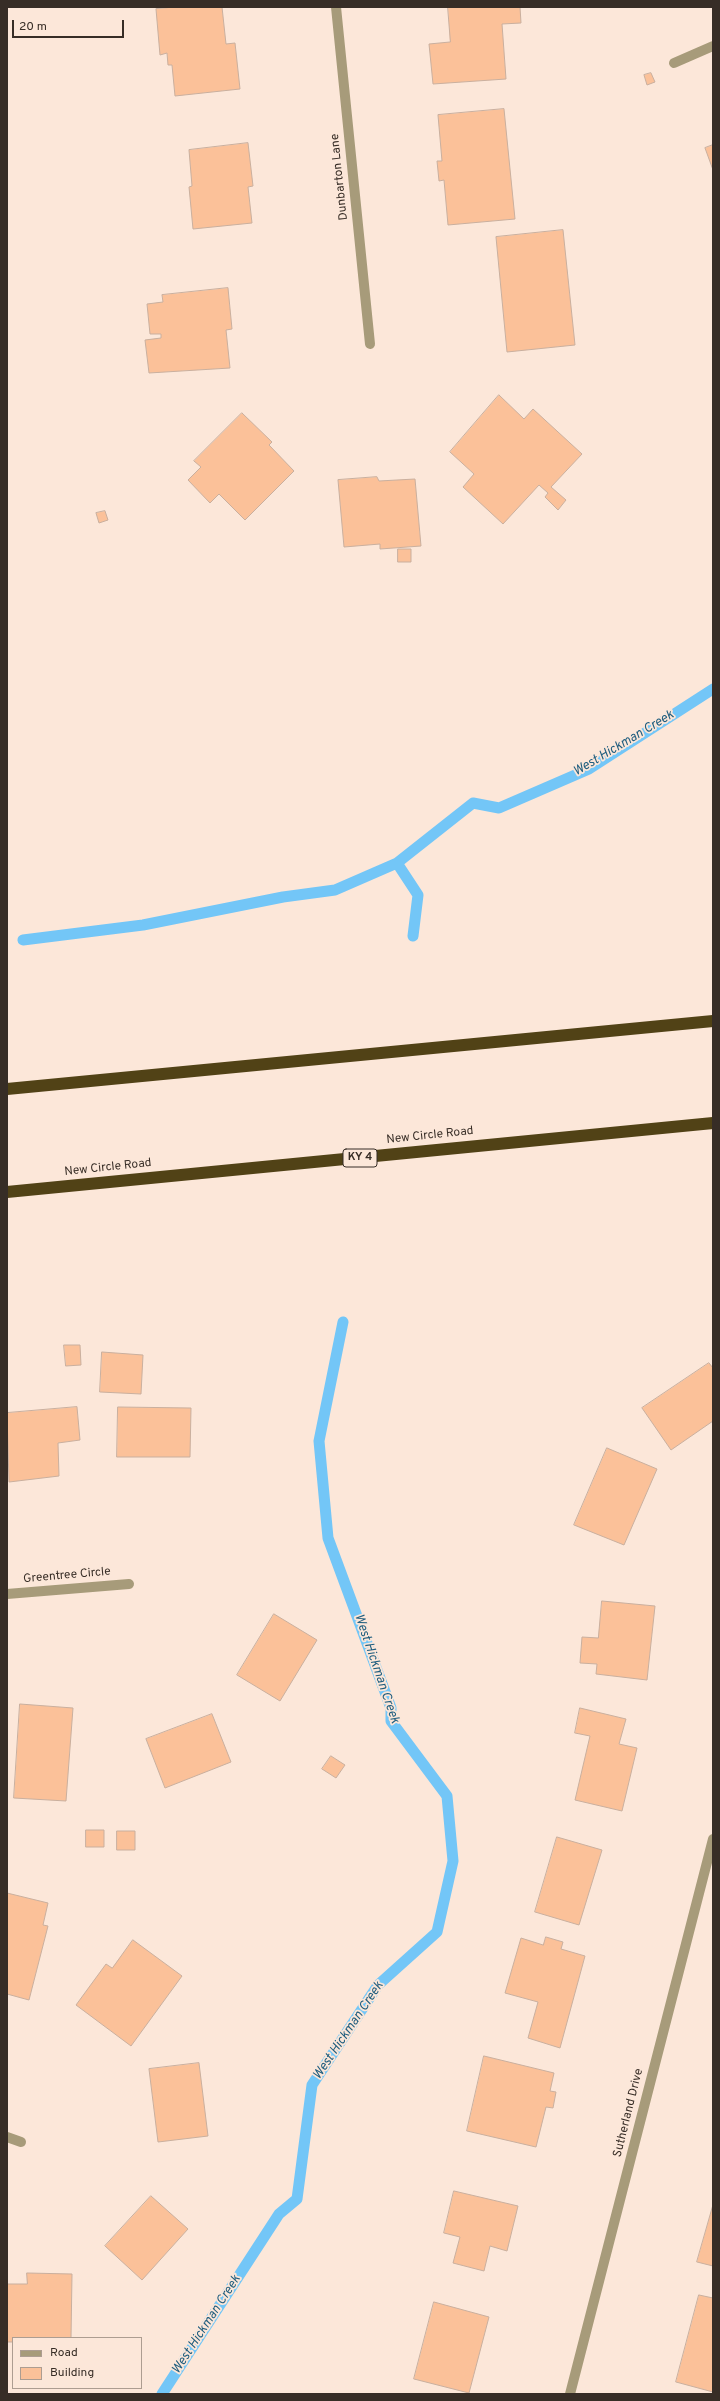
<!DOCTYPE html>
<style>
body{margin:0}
#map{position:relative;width:720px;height:2401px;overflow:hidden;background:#fce7d9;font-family:Overpass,sans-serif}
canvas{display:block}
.frame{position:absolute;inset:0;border:8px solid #372d26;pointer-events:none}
.legend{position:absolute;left:12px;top:2337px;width:130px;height:52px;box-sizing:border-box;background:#fce7d9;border:1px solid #ad9d91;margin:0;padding:5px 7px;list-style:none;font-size:12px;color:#372d26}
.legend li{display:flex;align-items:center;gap:8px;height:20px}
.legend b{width:20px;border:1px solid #ad9d91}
.scale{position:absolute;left:12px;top:20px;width:112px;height:18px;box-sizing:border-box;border:2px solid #372d26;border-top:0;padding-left:5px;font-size:12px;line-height:14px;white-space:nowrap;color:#372d26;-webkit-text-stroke:3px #fce7d9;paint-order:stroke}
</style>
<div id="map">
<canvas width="720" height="2401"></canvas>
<div class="frame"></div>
<ul class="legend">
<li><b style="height:5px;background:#a79b7a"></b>Road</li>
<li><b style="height:11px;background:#fbc199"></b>Building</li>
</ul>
<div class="scale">20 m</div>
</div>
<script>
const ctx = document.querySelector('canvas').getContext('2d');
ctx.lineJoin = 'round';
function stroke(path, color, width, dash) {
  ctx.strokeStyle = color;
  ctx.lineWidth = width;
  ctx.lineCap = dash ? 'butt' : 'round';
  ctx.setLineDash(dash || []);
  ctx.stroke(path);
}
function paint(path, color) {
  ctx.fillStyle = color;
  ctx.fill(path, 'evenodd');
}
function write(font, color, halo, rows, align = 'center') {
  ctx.font = font + ' Overpass,sans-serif';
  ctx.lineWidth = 3.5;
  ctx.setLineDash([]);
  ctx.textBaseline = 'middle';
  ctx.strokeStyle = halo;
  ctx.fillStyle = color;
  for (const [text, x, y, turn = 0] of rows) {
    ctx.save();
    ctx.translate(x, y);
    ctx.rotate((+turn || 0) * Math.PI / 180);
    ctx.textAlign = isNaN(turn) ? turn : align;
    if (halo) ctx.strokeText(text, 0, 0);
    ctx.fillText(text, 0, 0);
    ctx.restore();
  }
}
stroke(new Path2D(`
 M413 936 418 895 397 863 473 803 499 808 589 769 713 689
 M23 940 143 925 283 897 335 890 397 863
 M162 2394 279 2214 297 2199 312 2085 378 1985 437 1932 453 1861 447 1796 391 1721V1708L328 1538 319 1441 343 1322`), '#73c6f7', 11);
const building = new Path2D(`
 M175 7H222L226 44 235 43 240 89 175 96 172 65H168L167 53 160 55 156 9Z
 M448 7H520L521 23 502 24 506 79 433 84 429 44 450 42Z
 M651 73 655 82 647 85 644 75Z
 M504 109 515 219 448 225 444 180 439 181 437 161H442L438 115Z
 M248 143 253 186 248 187 252 223 193 229 189 187 192 186 189 150Z
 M713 145V170L705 148Z
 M563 230 575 345 507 352 496 237Z
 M228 288 232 329 226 330 230 368 149 373 145 340 161 338V334H150L147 304 163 302 162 295Z
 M499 395 524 419 533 409 582 454 551 487 566 500 558 510 545 497 548 493 539 485 503 524 463 487 474 474 450 452Z
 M242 413 272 442 269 445 294 471 245 520 219 494 210 503 188 480 201 467 194 461Z
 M377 477 379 481 415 479 421 546 380 549V544L344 547 338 480Z
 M105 511 108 520 99 523 96 513Z
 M398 549H411V562H398Z
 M64 1345H80L81 1365 66 1366Z
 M102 1352 143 1355 141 1394 100 1392Z
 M709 1363 713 1368V1421L671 1450 642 1408Z
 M77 1407 80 1440 58 1443 59 1476 9 1482 7 1413Z
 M118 1407 191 1408 190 1457H117Z
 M607 1448 657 1469 624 1545 574 1525Z
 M602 1601 655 1606 647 1680 596 1674 597 1664 580 1663 582 1637 598 1638Z
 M274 1614 317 1640 280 1701 237 1675Z
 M20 1704 73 1708 66 1801 14 1798Z
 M580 1708 626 1719 619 1744 637 1748 622 1811 575 1800 590 1736 575 1733Z
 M212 1714 231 1762 165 1788 146 1739Z
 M331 1756 345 1765 336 1778 322 1769Z
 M86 1830H104V1847H86Z
 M117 1831H135V1850H117Z
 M557 1837 602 1850 579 1925 535 1912Z
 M7 1893 48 1903 43 1925 48 1926 29 2000 7 1994Z
 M546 1937 563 1942 561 1949 585 1956 560 2048 528 2038 538 2002 505 1993 521 1938 543 1945Z
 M133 1940 182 1976 131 2046 76 2005 106 1964 112 1968Z
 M484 2056 554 2073 550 2091 556 2092 553 2108 546 2107 536 2147 467 2131Z
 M199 2063 208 2136 158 2142 149 2069Z
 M454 2191 518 2206 507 2251 490 2246 484 2271 453 2263 460 2237 444 2233Z
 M151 2196 188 2229 142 2280 105 2246Z
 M713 2205V2266L697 2262Z
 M27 2273 72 2274 71 2338H13V2342H7V2284H27Z
 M699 2295 713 2298V2392L676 2382Z
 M434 2302 489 2317 469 2393 414 2379Z`);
paint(building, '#fbc199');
stroke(building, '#c9af9e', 1);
stroke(new Path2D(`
 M674 63 713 46`), '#a79b7a', 10);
stroke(new Path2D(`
 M336 7 370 344
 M7 1594 129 1584
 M7 2137 21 2142
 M570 2394 713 1839`), '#a79b7a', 10);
stroke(new Path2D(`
 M7 1089 713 1021
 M7 1192 713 1123`), '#514216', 12);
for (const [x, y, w] of [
 [360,1158,34]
]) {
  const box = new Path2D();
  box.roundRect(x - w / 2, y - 9, w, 18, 3);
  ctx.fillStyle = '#fce7d9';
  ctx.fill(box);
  stroke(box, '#372d26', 1);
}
write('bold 11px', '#372d26', null, [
 ["KY 4",360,1158]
]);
write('12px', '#372d26', '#fce7d9', [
 ["Dunbarton Lane",340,177,-96],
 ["New Circle Road",430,1136,-6],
 ["New Circle Road",108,1168,-6],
 ["Greentree Circle",67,1576,-5],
 ["Sutherland Drive",629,2113,-76]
]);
write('italic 13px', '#205e7f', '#fce7d9', [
 ["West Hickman Creek",624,744,-31],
 ["West Hickman Creek",376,1669,71],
 ["West Hickman Creek",349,2031,-56],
 ["West Hickman Creek",207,2325,-57]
]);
</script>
